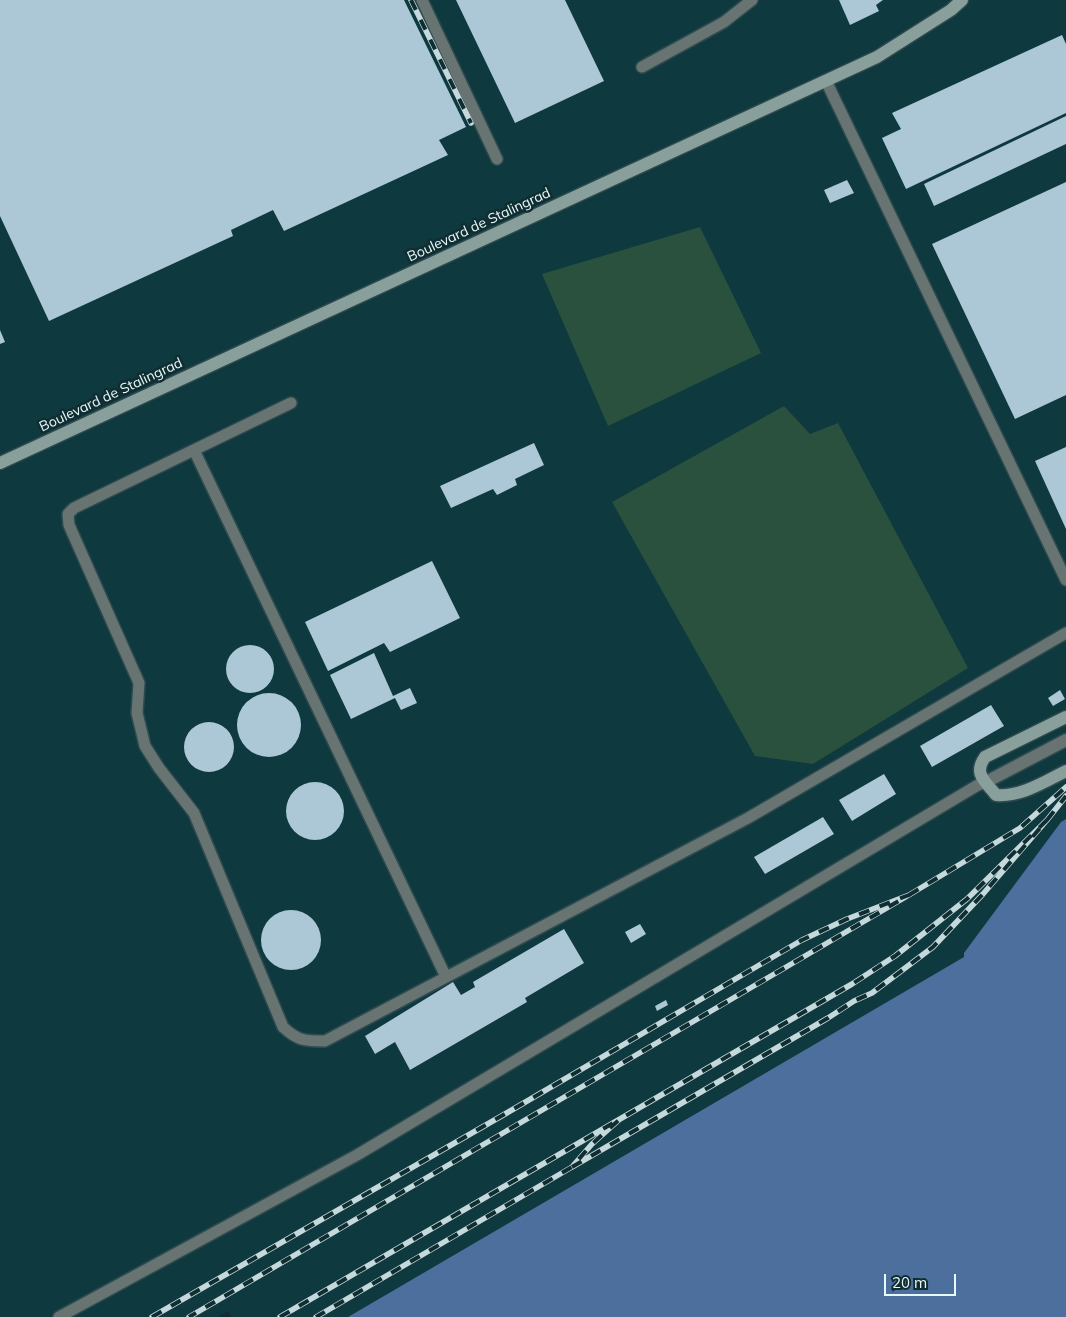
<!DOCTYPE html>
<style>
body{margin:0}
#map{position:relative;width:1066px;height:1317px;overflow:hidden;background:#102e32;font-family:Mulish,sans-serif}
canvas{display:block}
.scale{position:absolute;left:884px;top:1274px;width:72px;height:22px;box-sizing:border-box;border:2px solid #e7f8fa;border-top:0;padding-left:6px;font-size:15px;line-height:18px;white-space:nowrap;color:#e7f8fa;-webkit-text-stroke:4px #102e32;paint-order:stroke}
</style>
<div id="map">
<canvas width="1066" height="1317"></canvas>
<div class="scale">20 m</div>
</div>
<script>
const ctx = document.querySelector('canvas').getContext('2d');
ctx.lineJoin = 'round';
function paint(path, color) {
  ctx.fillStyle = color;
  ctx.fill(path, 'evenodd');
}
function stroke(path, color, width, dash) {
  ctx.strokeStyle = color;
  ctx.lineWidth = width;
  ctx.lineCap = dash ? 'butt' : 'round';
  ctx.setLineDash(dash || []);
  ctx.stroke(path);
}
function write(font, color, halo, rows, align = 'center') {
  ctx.font = font + ' Mulish,sans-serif';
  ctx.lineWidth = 5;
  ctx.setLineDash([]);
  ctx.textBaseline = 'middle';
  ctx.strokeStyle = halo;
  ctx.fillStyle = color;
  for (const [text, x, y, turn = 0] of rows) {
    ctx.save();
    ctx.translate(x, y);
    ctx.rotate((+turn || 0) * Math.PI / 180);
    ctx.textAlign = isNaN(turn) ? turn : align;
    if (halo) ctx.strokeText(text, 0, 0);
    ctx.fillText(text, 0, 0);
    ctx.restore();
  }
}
paint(new Path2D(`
 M0 0H1066V819L1061 822 965 953V957L348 1317H231L228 1311 218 1317H0Z`), '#0e393f');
paint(new Path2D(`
 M700 227 761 353 608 426 542 274Z
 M784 406 810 434 838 423 968 668 813 764 755 756 612 502Z`), '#29513d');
paint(new Path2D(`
 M1066 819V1317H348L964 957V953L1061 822Z`), '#4c6f9e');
paint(new Path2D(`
 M0 0H404L466 127 439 140 448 155 284 231 273 210 231 230 233 236 49 321 0 216Z
 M456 0H565L604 81 515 123Z
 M839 0H883L876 5 879 11 850 25Z
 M1062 35 1066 44V113L906 189 882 138 901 129 892 113Z
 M1066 116V144L934 206 924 184Z
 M847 180 854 193 830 203 824 190Z
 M1066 182V395L1015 419 932 244Z
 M0 330 5 342 0 344Z
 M534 443 544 465 515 479 517 485 497 495 493 489 451 508 440 486Z
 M1066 447V529L1035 461Z
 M432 561 460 618 390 652 384 643 328 671 305 622Z
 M226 669a24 24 0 1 1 48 0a24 24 0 1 1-48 0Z
 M374 653 393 696 410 688 417 703 401 710 395 698 351 719 330 675Z
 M1060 690 1065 699 1053 706 1048 698Z
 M237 725a32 32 0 1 1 64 0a32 32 0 1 1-64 0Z
 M991 705 1004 726 932 767 920 746Z
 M184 747a25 25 0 1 1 50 0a25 25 0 1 1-50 0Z
 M884 774 896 794 852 821 839 800Z
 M286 811a29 29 0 1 1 58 0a29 29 0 1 1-58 0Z
 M823 817 834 834 765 874 754 857Z
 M261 940a30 30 0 1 1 60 0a30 30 0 1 1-60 0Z
 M640 924 646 934 631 943 625 932Z
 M564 929 584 963 525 998 527 1002 410 1070 395 1042 375 1054 365 1036 453 982 461 995 475 987 473 982Z
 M666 1000 668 1005 657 1011 655 1006Z`), '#acc7d6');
const lane = new Path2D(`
 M422 0 497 159
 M642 67 724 22 752 0
 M826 81 1066 580
 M291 403 74 508 68 514 69 525 139 683 137 713 145 746 159 768 194 813 283 1027C298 1041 305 1041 325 1041L748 818 1066 633
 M194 450 446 977
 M59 1317 357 1155 978 785 986 782`);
const street = new Path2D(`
 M986 782 1066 740`);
const secondary = new Path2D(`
 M0 463 877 57 951 10 962 0
 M1066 717 985 757C973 774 985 781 996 795 1021 797 1044 782 1066 771`);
stroke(lane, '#2e4a4e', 14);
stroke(street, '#2e4a4e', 15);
stroke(secondary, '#2e4a4e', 15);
stroke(lane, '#677472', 11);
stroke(street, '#677472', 12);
stroke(secondary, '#899f9b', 12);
const rail = new Path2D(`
 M411 0 471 123
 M1047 820 1066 796
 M909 895 1020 828 1066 787
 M572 1167 828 1018 854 1001 872 993 933 947 983 894 1047 820 967 899 895 956 852 984 620 1119
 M152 1317 505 1114 802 940 847 919 909 895 189 1317
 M280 1317 620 1119 592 1144 572 1167 316 1317`);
stroke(rail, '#c5d8db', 5.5);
stroke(rail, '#102e32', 4, [11]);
write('14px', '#e7f8fa', '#102e32', [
 ["Boulevard de Stalingrad",479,225,-25],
 ["Boulevard de Stalingrad",111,395,-25]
]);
</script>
